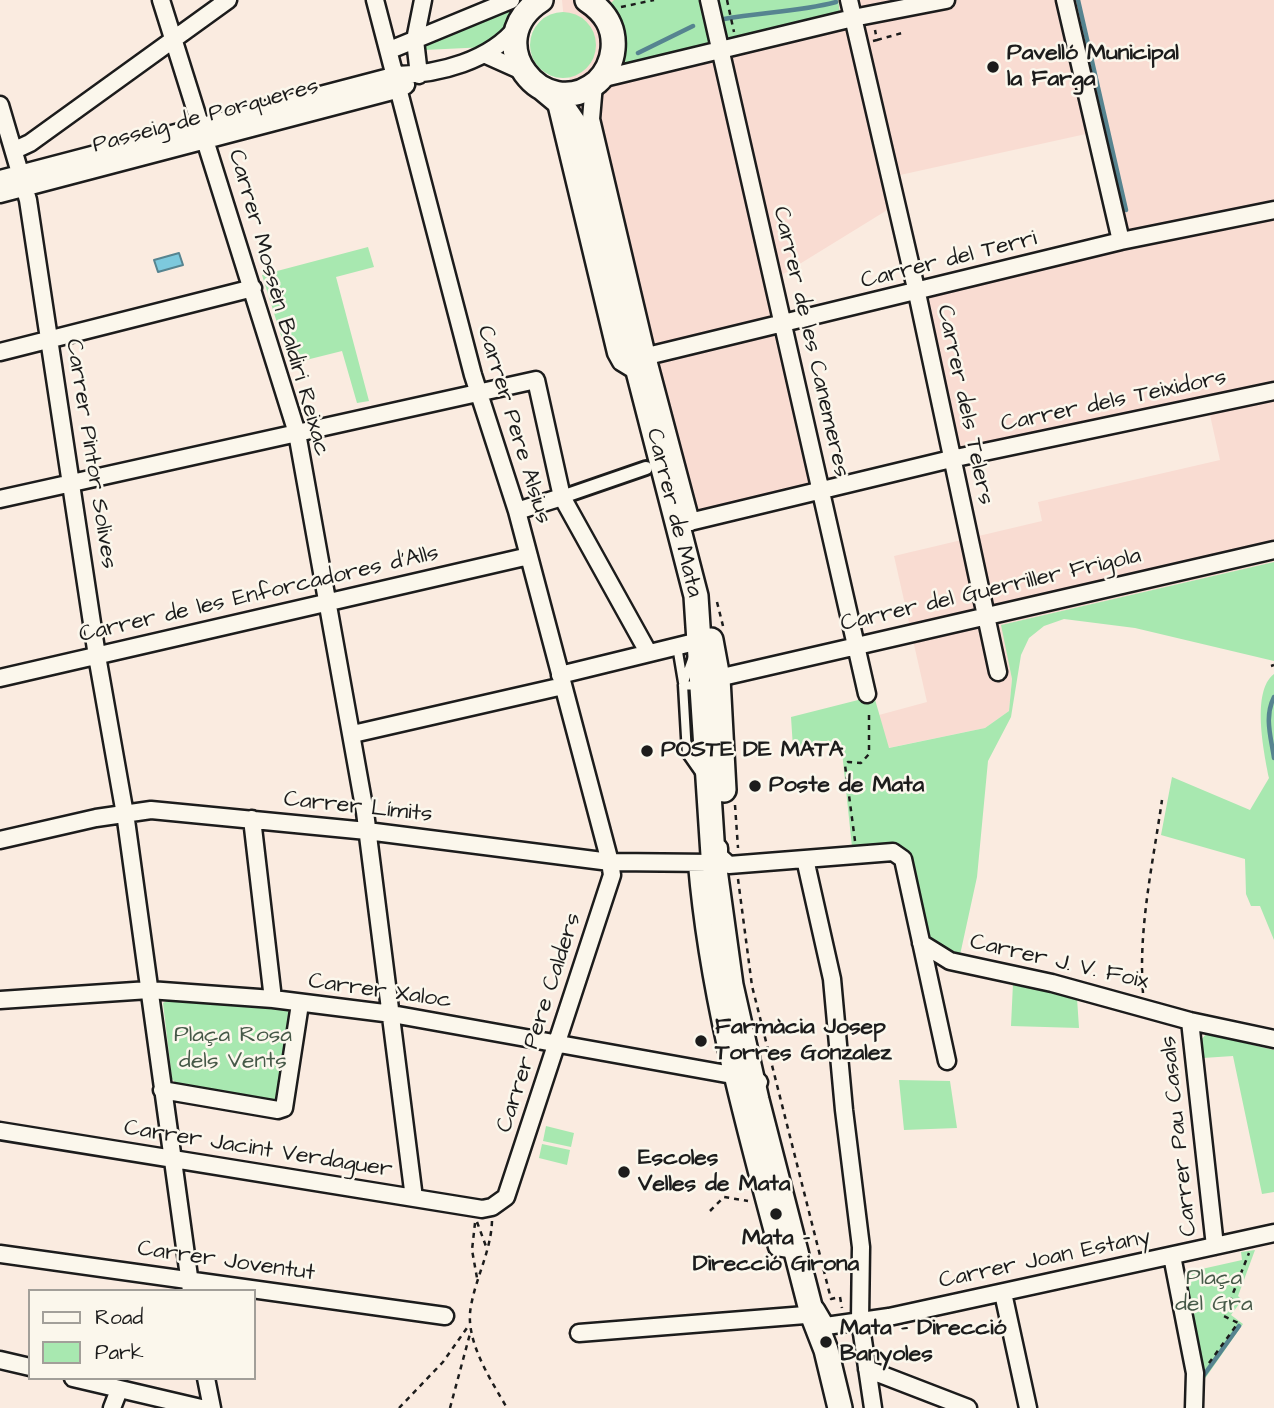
<!DOCTYPE html>
<meta charset="utf-8">
<style>
body{margin:0}
#map{position:relative;width:1274px;height:1408px;overflow:hidden;background:#faebe0;font-family:"Architects Daughter",sans-serif}
canvas{display:block}
.legend{position:absolute;left:28px;top:1289px;width:228px;height:91px;box-sizing:border-box;background:#fbf7ec;border:2px solid #a29f99;margin:0;padding:9px 12px;list-style:none;font-size:21px;color:#1c1c1c}
.legend li{display:flex;align-items:center;gap:14px;height:35px}
.legend b{width:35px;border:2px solid #a29f99}
</style>
<div id="map">
<canvas width="1274" height="1408"></canvas>
<ul class="legend">
<li><b style="height:9px;background:#fbf7ec"></b>Road</li>
<li><b style="height:19px;background:#a8e8b0"></b>Park</li>
</ul>
</div>
<script>
const ctx = document.querySelector('canvas').getContext('2d');
ctx.lineJoin = 'round';
function paint(path, color) {
  ctx.fillStyle = color;
  ctx.fill(path, 'evenodd');
}
function stroke(path, color, width, dash) {
  ctx.strokeStyle = color;
  ctx.lineWidth = width;
  ctx.lineCap = dash ? 'butt' : 'round';
  ctx.setLineDash(dash || []);
  ctx.stroke(path);
}
function write(font, color, halo, rows, align = 'center') {
  ctx.font = font + ' "Architects Daughter",sans-serif';
  ctx.lineWidth = 5;
  ctx.setLineDash([]);
  ctx.textBaseline = 'middle';
  ctx.strokeStyle = halo;
  ctx.fillStyle = color;
  for (const [text, x, y, turn = 0] of rows) {
    ctx.save();
    ctx.translate(x, y);
    ctx.rotate((+turn || 0) * Math.PI / 180);
    ctx.textAlign = isNaN(turn) ? turn : align;
    if (halo) ctx.strokeText(text, 0, 0);
    ctx.fillText(text, 0, 0);
    ctx.restore();
  }
}
paint(new Path2D(`
 M562 0H1274V562L1002 625 1012 679 1009 711 985 728 888 748 879 715 927 702 894 556 1042 521 1038 502 1220 460 1208 406 951 459 917 293 1120 241 1095 132 891 177 897 204 772 281 822 489 677 525 574 123Z`), '#f9dcd2');
paint(new Path2D(`
 M529 0 487 47 424 50 422 45Z
 M614 0H700L710 41 706 46 627 64 622 61 608 6Z
 M714 0H838L840 13 837 16 728 41Z
 M530 45a33 33 0 1 1 66 0a33 33 0 1 1-66 0Z
 M368 247 374 267 336 277 369 401 357 403 342 351 290 364 262 275Z
 M1274 562V661L1135 628 1064 619 1044 626 1029 638 1021 655 1011 717 988 761 977 877 960 955 937 947 927 936 904 848 852 847 841 742 793 748 791 717 874 696 889 748 985 728 1009 711 1012 679 1001 625Z
 M1274 674V940L1260 906H1251L1246 894 1245 859 1161 835 1172 777 1250 810 1269 778C1264 753 1251 691 1274 674Z
 M1013 983 1077 998 1079 1028 1011 1026Z
 M170 999 288 1010 292 1017 281 1098 275 1102 177 1084 172 1079 163 1003Z
 M1206 1034 1274 1050V1192L1262 1194 1233 1056 1203 1058 1201 1040Z
 M899 1080 950 1081 957 1128 904 1130Z
 M546 1126 574 1133 571 1147 543 1141Z
 M542 1144 570 1150 567 1165 539 1158Z
 M1255 1250 1238 1296 1242 1300 1231 1315 1243 1324 1204 1380 1184 1273 1242 1260 1241 1252Z`), '#a8e8b0');
const water = new Path2D(`
 M179 253 183 265 158 272 154 260Z`);
paint(water, '#7dc9dd');
stroke(water, '#568490', 2);
stroke(new Path2D(`
 M1078 0 1126 210
 M724 19C762 12 798 12 836 2
 M638 53 693 26
 M1274 697C1264 717 1271 737 1274 758
 M1204 1375 1239 1326`), '#568490', 4.5);
const service = new Path2D(`
 M677 646 683 682
 M683 685 693 657
 M699 686 683 685 687 754 701 774`);
const pedestrian = new Path2D(`
 M562 497 646 468`);
const minor = new Path2D(`
 M161 0 297 433 365 812 414 1198
 M709 0 867 694
 M849 0 917 293 998 672
 M1065 0 1121 241
 M390 50 511 0
 M486 55 524 72
 M419 75 415 40 423 0
 M600 79 853 18 946 0
 M594 84 591 119 647 356 691 522
 M556 103 616 353 621 362 639 373
 M0 105 28 200 97 656 126 820 191 1291
 M15 150 30 143 228 0
 M0 179 397 75C439 74 490 61 517 27
 M0 194 400 89 406 85
 M0 352 253 288
 M635 359 1121 241 1274 210
 M0 499 536 380 562 497 648 652
 M517 511 562 497
 M677 525 951 459 1274 391
 M560 675 699 641
 M0 678 529 556
 M718 678 1274 550
 M353 734 563 686
 M252 819 273 999
 M0 840 96 818 151 810 367 831 610 862 714 863 719 869
 M719 848V856L729 865 893 852 903 859 947 1061
 M805 859 832 979 844 1110 861 1247 860 1320 873 1408
 M697 864C708 995 743 1120 777 1247L795 1250
 M921 943 950 961 1052 983 1190 1021 1274 1039
 M0 1000 149 990 273 999 392 1014 732 1075 750 1076 759 1082
 M1190 1021 1215 1246
 M162 1090 278 1110 284 1108 300 1004
 M0 1131 482 1209 492 1207 506 1197 612 875 610 862 517 511 473 375 375 0
 M0 1254 445 1316
 M1172 1256 1195 1373 1194 1408
 M1003 1293 1028 1408
 M816 1309 826 1326 889 1317 1274 1233
 M579 1333 818 1314
 M0 1360 30 1367
 M867 1369 968 1408
 M73 1378 201 1408
 M206 1378 212 1408
 M112 1408 119 1390`);
const secondary = new Path2D(`
 M541 0C477 41 544 126 597 82 606 74 612 61 613 49 615 27 605 12 587 0
 M543 89 561 104 574 123 696 596 713 855 731 985 757 1100 812 1314 826 1350 840 1408
 M711 640 718 678 724 790`);
stroke(service, '#1c1c1c', 13);
stroke(pedestrian, '#1c1c1c', 18);
stroke(minor, '#1c1c1c', 21);
stroke(secondary, '#1c1c1c', 28);
stroke(new Path2D(`
 M727 0 734 32
 M621 7 654 0
 M877 40 902 33
 M873 41 877 40 875 30
 M717 602 723 626
 M1271 666 1274 665
 M735 805 738 848
 M855 841 845 765 848 762 861 763 869 754V710
 M738 879 752 986 831 1299 840 1297 842 1308
 M1143 993C1138 929 1153 863 1162 800
 M710 1211 724 1197 748 1201
 M492 1221C491 1251 476 1277 471 1306 464 1340 491 1380 507 1408
 M477 1222 487 1249
 M475 1223 472 1250 477 1278
 M1209 1363 1238 1323 1224 1316 1249 1253
 M399 1408 443 1362 469 1325
 M450 1408 471 1330`), '#1c1c1c', 2.5, [5, 5]);
stroke(service, '#fbf7ec', 8);
stroke(pedestrian, '#fbf7ec', 12);
stroke(minor, '#fbf7ec', 16);
stroke(secondary, '#fbf7ec', 23);
for (const [x, y, r, color] of [
 [993,67,7,"#1c1c1c"],
 [647,751,7,"#1c1c1c"],
 [755,786,7,"#1c1c1c"],
 [701,1041,7,"#1c1c1c"],
 [624,1172,7,"#1c1c1c"],
 [776,1214,7,"#1c1c1c"],
 [826,1342,7,"#1c1c1c"]
]) {
  const dot = new Path2D();
  dot.arc(x, y, r, 0, 2 * Math.PI);
  ctx.fillStyle = color;
  ctx.fill(dot);
  stroke(dot, '#fbf7ec', 2.5);
}
write('bold 23px', '#1c1c1c', '#fbf7ec', [
 ["Pavelló Municipal",1007,54],
 ["la Farga",1007,80],
 ["POSTE DE MATA",661,751],
 ["Poste de Mata",769,786],
 ["Farmàcia Josep",715,1028],
 ["Torres Gonzalez",715,1054],
 ["Escoles",638,1159],
 ["Velles de Mata",638,1185],
 ["Mata -",776,1239,"center"],
 ["Direcció Girona",776,1265,"center"],
 ["Mata - Direcció",840,1329],
 ["Banyoles",840,1355]
], 'left');
write('23px', '#1c1c1c', '#fbf7ec', [
 ["Passeig de Porqueres",206,117,-15],
 ["Carrer del Terri",949,261,-14],
 ["Carrer Mossèn Baldiri Reixac",278,303,74],
 ["Carrer de les Canemeres",810,342,77],
 ["Carrer dels Teixidors",1114,402,-12],
 ["Carrer dels Telers",964,405,78],
 ["Carrer Pere Alsius",513,425,73],
 ["Carrer Pintor Solives",90,454,81],
 ["Carrer de Mata",673,513,76],
 ["Carrer del Guerriller Frigola",991,591,-13],
 ["Carrer de les Enforcadores d'Alls",259,595,-13],
 ["Carrer Límits",358,808,6],
 ["Carrer J. V. Foix",1059,963,13],
 ["Carrer Xaloc",380,992,8],
 ["Carrer Pere Calders",540,1023,-72],
 ["Carrer Pau Casals",1180,1136,-96],
 ["Carrer Jacint Verdaguer",258,1150,9],
 ["Carrer Joan Estany",1045,1260,-12],
 ["Carrer Joventut",226,1262,8]
]);
write('23px', '#465948', '#fbf7ec', [
 ["Plaça Rosa",233,1036],
 ["dels Vents",233,1062],
 ["Plaça",1214,1279],
 ["del Gra",1214,1305]
]);
</script>
